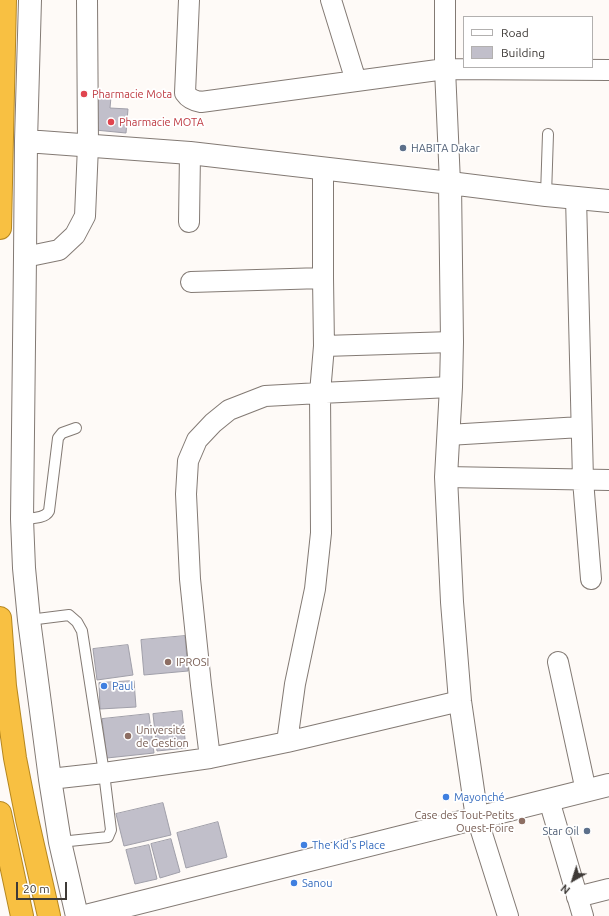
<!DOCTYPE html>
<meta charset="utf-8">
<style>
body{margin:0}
#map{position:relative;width:609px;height:916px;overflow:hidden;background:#fefaf7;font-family:Ubuntu,sans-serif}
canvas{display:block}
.legend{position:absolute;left:463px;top:16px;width:130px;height:52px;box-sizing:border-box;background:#fff;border:1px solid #b2b0af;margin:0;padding:5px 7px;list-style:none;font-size:12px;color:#3e3a37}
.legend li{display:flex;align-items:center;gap:8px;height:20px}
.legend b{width:20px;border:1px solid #b2b0af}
.north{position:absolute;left:553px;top:860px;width:40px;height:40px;-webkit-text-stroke:3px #fff;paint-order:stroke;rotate:219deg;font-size:11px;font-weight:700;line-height:16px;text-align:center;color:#3e3a37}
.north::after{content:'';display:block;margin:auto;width:14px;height:18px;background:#3e3a37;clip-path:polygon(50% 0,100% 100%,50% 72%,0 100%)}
.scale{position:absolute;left:16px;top:882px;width:51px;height:18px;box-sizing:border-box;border:2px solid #3e3a37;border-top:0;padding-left:5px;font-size:12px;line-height:14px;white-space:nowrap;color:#3e3a37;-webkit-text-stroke:3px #fff;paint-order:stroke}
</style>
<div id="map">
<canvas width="609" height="916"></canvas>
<ul class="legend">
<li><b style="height:5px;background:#fff"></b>Road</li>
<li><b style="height:11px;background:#c1bfca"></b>Building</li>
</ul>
<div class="north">N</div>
<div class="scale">20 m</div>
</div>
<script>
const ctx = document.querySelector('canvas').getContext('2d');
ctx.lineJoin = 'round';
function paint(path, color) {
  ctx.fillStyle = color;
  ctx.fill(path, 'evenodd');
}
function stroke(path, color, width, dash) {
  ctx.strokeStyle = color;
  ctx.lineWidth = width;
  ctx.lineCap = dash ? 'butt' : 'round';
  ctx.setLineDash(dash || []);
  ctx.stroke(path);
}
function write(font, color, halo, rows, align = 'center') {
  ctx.font = font + ' Ubuntu,sans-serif';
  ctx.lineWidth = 3.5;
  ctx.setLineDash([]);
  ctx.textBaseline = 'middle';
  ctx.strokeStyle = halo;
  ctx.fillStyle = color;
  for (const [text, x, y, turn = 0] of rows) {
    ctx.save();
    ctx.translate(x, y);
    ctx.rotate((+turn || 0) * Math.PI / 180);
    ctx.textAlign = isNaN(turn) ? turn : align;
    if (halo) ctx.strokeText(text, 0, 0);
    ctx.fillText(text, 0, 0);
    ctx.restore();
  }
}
const building = new Path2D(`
 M97 96 111 97 110 108 128 109 126 133 95 130Z
 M185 636 188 671 144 675 141 640Z
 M128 645 133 675 97 680 93 649Z
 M134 681 136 707 100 709 99 683Z
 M182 711 186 748 157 751 153 714Z
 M149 714 154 753 107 758 102 719Z
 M163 803 171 835 124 846 116 814Z
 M218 822 227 857 186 868 177 833Z
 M171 839 180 872 160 878 151 844Z
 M149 845 157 879 135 884 126 850Z`);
paint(building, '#c1bfca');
stroke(building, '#a09fa9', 1);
const service = new Path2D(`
 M546 195 548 134
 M22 519C31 518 45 519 49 511L58 438 62 433 76 428
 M29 620 69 615 77 622 82 631 104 773 111 830 108 837 60 842`);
const minor = new Path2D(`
 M189 0 185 93C189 99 194 101 201 102L445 69 609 70
 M331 0 356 81
 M445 0V69L450 183
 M323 169V278L324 346
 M576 197 583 480 591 579
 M189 222 190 153
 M25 257 59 250 75 235 85 216 88 146 87 0
 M191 282 323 278
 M448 435 581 427
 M446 477 609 480
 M558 662 586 791
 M287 742 295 684 315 589 321 533 320 393 451 387
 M210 758 287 742 460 701
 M50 779 104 773 210 758 201 685 190 579 186 494 188 461 197 440 213 423 229 410 265 396 320 393 324 346 452 342
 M549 800 583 916
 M477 818 508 916
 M577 897 609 889`);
const tertiary = new Path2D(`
 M30 0 26 141 25 257 22 519 24 568 29 620 50 779 60 842 77 916
 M26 141 190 153 450 183 546 195 609 201
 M450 183 452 342 451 387 446 477 452 602 460 701 477 818
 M86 916 609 785`);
const trunk = new Path2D(`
 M0 228 5 0
 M0 618 5 686 15 758 27 819 49 916
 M0 813 22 916`);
stroke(service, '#837a74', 12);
stroke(minor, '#837a74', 22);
stroke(tertiary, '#837a74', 24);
stroke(trunk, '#b6871f', 24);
stroke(service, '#fff', 10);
stroke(minor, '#fff', 20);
stroke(tertiary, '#fff', 22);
stroke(trunk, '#f8c042', 22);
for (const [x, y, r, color] of [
 [84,94,4,"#e0444e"],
 [111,122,4,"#e0444e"],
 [403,148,4,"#5c6f8a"],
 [168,662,4,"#8d6e63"],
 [104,686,4,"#3f7fe0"],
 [128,736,4,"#8d6e63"],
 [446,797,4,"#3f7fe0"],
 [522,821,4,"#8d6e63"],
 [587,831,4,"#5c6f8a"],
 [304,845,4,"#3f7fe0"],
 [294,883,4,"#3f7fe0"]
]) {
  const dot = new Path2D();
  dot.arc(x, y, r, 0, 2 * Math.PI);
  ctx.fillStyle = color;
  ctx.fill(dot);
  stroke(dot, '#fff', 1.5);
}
write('11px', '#be3a42', '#fff', [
 ["Pharmacie Mota",92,94],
 ["Pharmacie MOTA",119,122]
], 'left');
write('11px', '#4e5e75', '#fff', [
 ["HABITA Dakar",411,148],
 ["Star Oil",579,831,"right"]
], 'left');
write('11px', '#785e54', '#fff', [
 ["IPROSI",176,662],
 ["Université",136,730],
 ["de Gestion",136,743],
 ["Case des Tout-Petits",514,815,"right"],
 ["Ouest-Foire",514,828,"right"]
], 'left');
write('11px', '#366cbe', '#fff', [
 ["Paul",112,686],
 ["Mayonché",454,797],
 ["The Kid's Place",312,845],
 ["Sanou",302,883]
], 'left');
</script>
